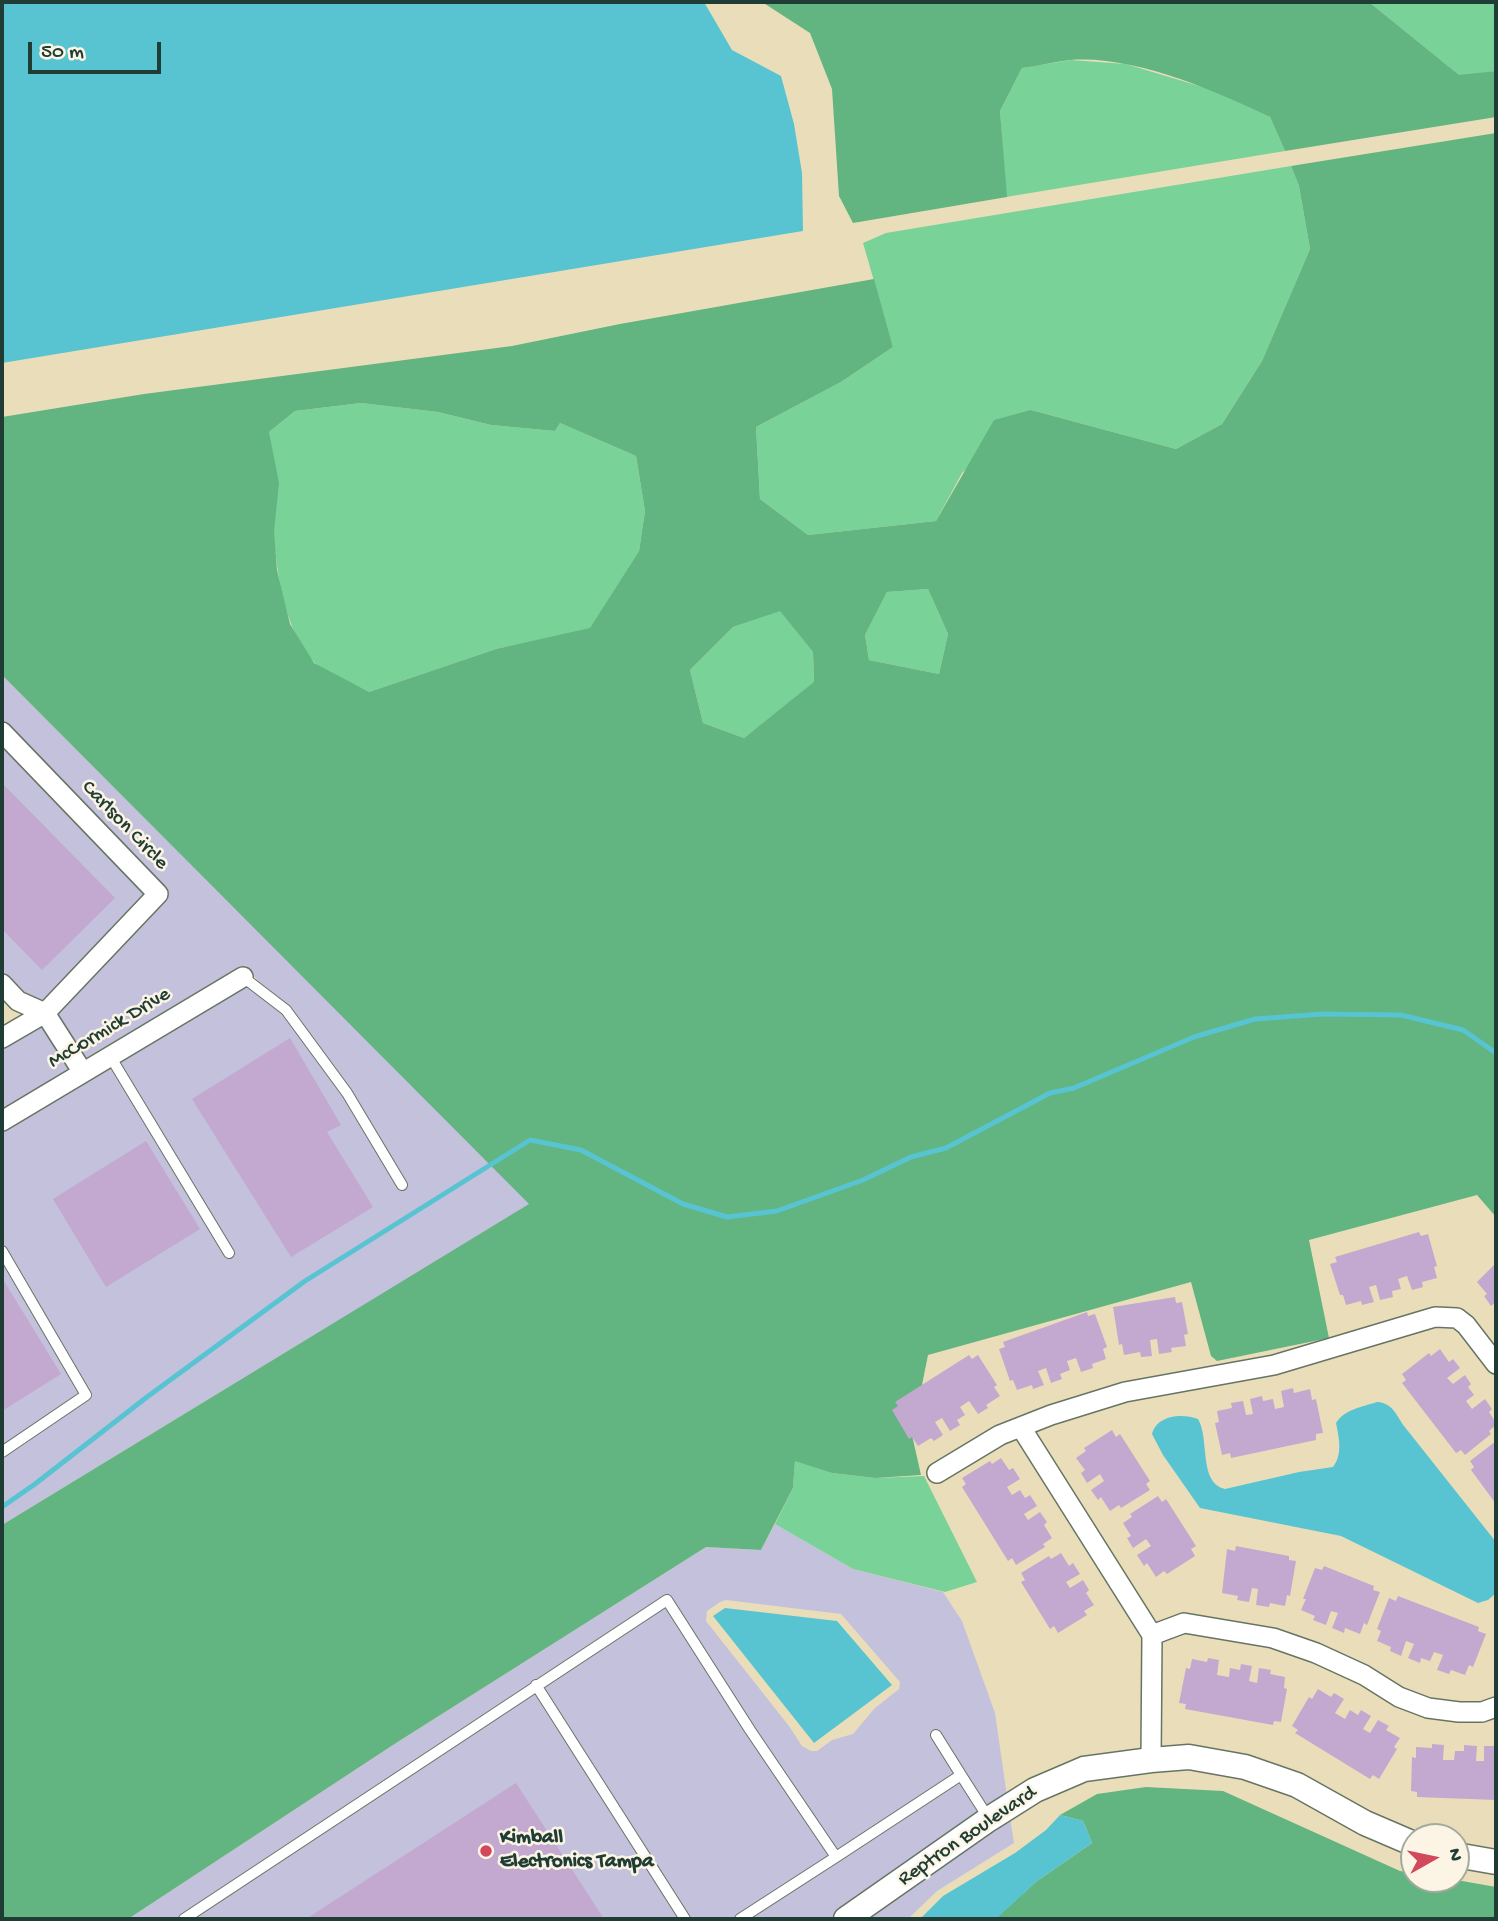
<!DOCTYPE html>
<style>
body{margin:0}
#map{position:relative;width:1498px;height:1921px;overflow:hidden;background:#eadeba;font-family:"Gochi Hand",sans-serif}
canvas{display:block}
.frame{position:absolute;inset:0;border:4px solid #1f3d34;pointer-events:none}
.north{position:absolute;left:1400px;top:1823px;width:70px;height:70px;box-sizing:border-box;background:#fcf5e5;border:2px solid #a4ab9e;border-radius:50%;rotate:81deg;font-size:19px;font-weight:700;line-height:28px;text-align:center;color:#1f3d34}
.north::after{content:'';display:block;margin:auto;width:24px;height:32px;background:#d1495b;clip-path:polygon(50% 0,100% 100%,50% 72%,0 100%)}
.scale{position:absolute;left:28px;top:42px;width:133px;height:32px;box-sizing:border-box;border:4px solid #1f3d34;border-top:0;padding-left:9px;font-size:21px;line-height:24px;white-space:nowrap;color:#1f3d34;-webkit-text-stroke:5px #fcf5e5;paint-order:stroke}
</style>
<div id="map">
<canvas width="1498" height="1921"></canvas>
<div class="frame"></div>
<div class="north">N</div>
<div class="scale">50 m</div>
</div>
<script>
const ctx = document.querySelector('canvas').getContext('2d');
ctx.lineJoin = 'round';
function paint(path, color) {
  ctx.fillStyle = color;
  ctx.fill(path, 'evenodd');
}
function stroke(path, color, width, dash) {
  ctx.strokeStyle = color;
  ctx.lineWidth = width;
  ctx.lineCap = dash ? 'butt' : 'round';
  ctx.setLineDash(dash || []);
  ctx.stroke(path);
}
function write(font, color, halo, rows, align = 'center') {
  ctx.font = font + ' "Gochi Hand",sans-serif';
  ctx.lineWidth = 5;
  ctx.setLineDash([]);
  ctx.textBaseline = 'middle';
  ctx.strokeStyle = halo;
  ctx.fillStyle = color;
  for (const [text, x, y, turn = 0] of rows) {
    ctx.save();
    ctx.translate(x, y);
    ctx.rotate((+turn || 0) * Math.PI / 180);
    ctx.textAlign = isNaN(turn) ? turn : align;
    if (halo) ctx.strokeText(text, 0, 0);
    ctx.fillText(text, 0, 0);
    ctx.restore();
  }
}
paint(new Path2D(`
 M2 675 530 1204 2 1525V1132L257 980 246 965 86 1058 57 1013 165 900V888L2 718Z
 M2 746 144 894 42 1001 25 994 2 970Z
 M41 1026 69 1069 2 1110V1049Z
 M775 1524 853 1569 943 1592 962 1621 995 1713 1007 1796 829 1919H128L396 1743 706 1547 761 1550ZM726 1600 841 1614 900 1682 899 1689 875 1708 853 1734 832 1740 817 1751H811L802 1746 789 1726 706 1621 707 1611 720 1602Z
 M1010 1817 1014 1843 937 1891 908 1919H862Z`), '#c3c1dc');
paint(new Path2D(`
 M1369 2H1496V71L1460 76Z
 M1071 60 1126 64 1216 91 1270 117 1285 151 1006 197 1000 111 1022 68Z
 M1291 166 1299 186 1310 249 1262 361 1222 424 1176 449 1031 410 962 473 936 521 808 535 760 499 756 427 841 382 893 347 863 243 886 233Z
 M361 403 438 412 491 425 555 431 560 423 636 456 645 511 639 551 590 629 496 649 369 692C357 686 321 671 313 661 268 611 273 498 269 432L295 411Z
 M928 589 948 634 939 674 869 660 865 635 887 592Z
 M780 610 813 652 814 683 744 738 703 723 690 670 733 627Z
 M795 1460 832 1473 875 1478 924 1476 977 1582 945 1592 853 1569 775 1524 793 1488Z`), '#79d298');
paint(new Path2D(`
 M762 2H1369L1459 75 1496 71V117L1285 151 1270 117C1213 90 1134 55 1070 60 1054 62 1038 66 1022 68L1000 111 1007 197 853 223 839 196 832 89 810 33Z
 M1496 133V1217L1477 1195 1309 1240 1329 1338 1217 1361 1211 1356 1191 1282 928 1355 912 1435 921 1475 875 1478 832 1473 795 1461 793 1488 761 1550 706 1547 396 1743 128 1919H2V1525L529 1204 2 675V417L144 394 512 346 620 324 874 279 893 347 841 382 756 427 760 499 808 535 936 521 994 420 1031 410 1176 449 1222 424 1262 361 1310 249 1299 186 1291 166ZM361 403 438 412 491 425 555 431 560 423 636 456 645 511 639 551 590 628 496 649 369 692 314 663 290 624 277 570 274 531 279 483 269 432 295 411ZM928 589 948 634 939 674 869 660 865 635 887 592ZM780 611 813 652 814 682 744 738 703 723 690 670 733 627Z
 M1146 1787 1223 1791 1400 1871 1414 1873V1879H1451L1496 1887V1919H995L1037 1881 1092 1843 1083 1821 1060 1815 1097 1794Z`), '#62b480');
paint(new Path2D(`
 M2 2H704L732 50 781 76 794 124 802 173 803 231 2 363Z
 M1377 1402C1393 1403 1396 1415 1404 1426L1496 1542V1593L1488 1600 1478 1603 1341 1536 1200 1508 1163 1455 1152 1434C1157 1415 1182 1413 1198 1419 1210 1439 1198 1483 1225 1489L1299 1472 1333 1467C1343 1454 1339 1438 1336 1423 1345 1409 1362 1407 1377 1402Z
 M725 1608 837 1621 892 1685 814 1743 713 1616Z
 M1060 1815 1083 1821 1092 1843 1037 1881 996 1919H920L943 1896 1015 1853 1046 1830Z`), '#58c4d1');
stroke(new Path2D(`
 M2 1507 35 1484 147 1397 305 1281 530 1140 581 1150 683 1204 727 1217 777 1211 863 1180 911 1157 946 1148 1050 1093 1074 1088 1194 1037 1255 1019 1323 1014 1401 1015 1463 1030 1496 1053`), '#58c4d1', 5);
paint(new Path2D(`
 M2 783 115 898 42 970 2 929Z
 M290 1038 341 1125 327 1132 373 1207 291 1257 192 1099Z
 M146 1141 200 1229 106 1287 53 1199Z
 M1419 1232 1421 1236 1428 1234 1437 1266 1434 1267 1437 1278 1422 1282 1423 1287 1412 1290 1407 1276 1398 1279 1401 1289 1392 1291 1393 1297 1380 1300 1376 1285 1369 1287 1374 1302 1362 1305 1361 1301 1346 1305 1343 1295H1340L1330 1264 1337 1262 1335 1257Z
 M1496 1263V1302L1491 1306 1484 1296 1487 1294 1477 1282Z
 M2 1278 61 1374 2 1411Z
 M1175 1297 1176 1303 1182 1302 1188 1334 1184 1335 1186 1346 1171 1348 1172 1352 1159 1354 1157 1339 1150 1340 1152 1356 1141 1357 1140 1352 1124 1355 1122 1344 1119 1345 1113 1307Z
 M1087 1312 1088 1316 1095 1314 1107 1347 1103 1349 1106 1359 1092 1364 1093 1368 1081 1372 1076 1358 1067 1361 1070 1370 1060 1374 1062 1379 1051 1383 1046 1368 1038 1371 1044 1385 1033 1389 1032 1385 1017 1390 1013 1380 1010 1381 999 1349 1005 1347 1003 1342Z
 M1440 1349 1449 1362 1453 1359 1460 1368 1447 1378 1453 1384 1465 1375 1471 1384 1468 1387 1474 1395 1466 1401 1472 1409 1485 1399 1492 1409 1489 1412 1496 1423V1425L1489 1431 1491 1434 1465 1455 1461 1450 1456 1453 1402 1383 1406 1380 1402 1374 1429 1353 1431 1356Z
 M969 1355 972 1359 978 1355 997 1385 994 1387 1000 1396 986 1405 988 1408 978 1414 969 1401 960 1407 965 1415 957 1420 960 1425 950 1431 942 1418 935 1422 943 1435 934 1441 931 1438 918 1446 912 1437 909 1439 892 1410 898 1406 895 1402Z
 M1293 1388 1294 1393 1310 1389 1312 1400 1316 1399 1323 1433 1316 1434V1440L1231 1458 1230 1453 1222 1455 1215 1423 1219 1422 1217 1411 1232 1408 1231 1403 1243 1401 1246 1415 1253 1414 1250 1399 1262 1396 1263 1401 1273 1399 1275 1409 1284 1407 1281 1391Z
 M1112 1430 1116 1437 1120 1434 1150 1481 1146 1484 1150 1490 1121 1508 1119 1505 1110 1511 1101 1497 1098 1500 1091 1490 1104 1481 1100 1474 1087 1483 1081 1473 1085 1470 1076 1458 1086 1451 1084 1448Z
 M1496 1441V1504L1471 1470 1474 1467 1470 1461Z
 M1001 1458 1009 1470 1013 1468 1020 1479 1007 1487 1012 1495 1020 1490 1025 1498 1030 1495 1037 1506 1024 1514 1028 1520 1040 1512 1047 1522 1044 1525 1052 1538 1043 1544 1045 1547 1016 1565 1012 1558 1008 1561 962 1487 966 1484 962 1478 990 1461 992 1464Z
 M1158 1496 1162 1502 1166 1499 1196 1546 1191 1549 1195 1556 1167 1574 1164 1571 1156 1577 1147 1563 1144 1566 1137 1555 1151 1546 1146 1539 1133 1548 1127 1538 1131 1536 1123 1523 1132 1517 1130 1514Z
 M1236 1546 1289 1556V1560L1296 1561 1290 1596 1287 1595 1285 1606 1270 1603 1269 1607 1256 1605 1258 1589 1252 1588 1249 1602 1237 1600 1238 1596 1222 1593 1227 1549 1235 1551Z
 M1061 1553 1069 1566 1073 1563 1080 1574 1066 1582 1070 1588 1083 1580 1089 1590 1086 1593 1094 1605 1084 1611 1087 1615 1058 1633 1054 1626 1050 1629 1021 1582 1025 1580 1021 1573 1049 1556 1051 1559Z
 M1324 1566 1374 1586 1373 1590 1380 1592 1367 1625 1364 1623 1360 1634 1345 1628 1344 1633 1332 1628 1338 1613 1331 1611 1326 1625 1313 1620 1315 1616 1301 1610 1306 1599H1303L1315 1568 1322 1570Z
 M1398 1596 1479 1627 1478 1631 1486 1634 1473 1667 1469 1665 1465 1675 1451 1670 1449 1674 1437 1670 1443 1655 1434 1652 1430 1661 1421 1658 1420 1663 1408 1658 1414 1644 1406 1641 1401 1656 1390 1651 1391 1647 1377 1641 1381 1631 1377 1629 1389 1598 1396 1601Z
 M1208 1658 1219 1660 1217 1675 1229 1677 1230 1668 1240 1670 1241 1664 1252 1666 1249 1681 1257 1683 1259 1668 1271 1670 1270 1674 1285 1677 1284 1688 1287 1689 1281 1722 1274 1721 1273 1725 1185 1709 1186 1704 1179 1703 1186 1668 1190 1669 1192 1659 1207 1662Z
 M1318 1689 1331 1697 1334 1693 1344 1699 1335 1713 1345 1719 1350 1710 1358 1715 1361 1710 1371 1716 1363 1729 1370 1733 1378 1720 1389 1726 1386 1730 1400 1738 1394 1747 1397 1749 1379 1779 1373 1775 1370 1779 1295 1733 1298 1730 1292 1726 1309 1697 1312 1699Z
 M1432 1744 1444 1745 1443 1760H1454L1455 1751H1464V1745L1477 1746 1476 1761H1484V1746H1496V1800L1417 1797V1792L1411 1791 1412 1757 1416 1758V1747L1432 1748Z
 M516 1783 604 1919H306Z`), '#c3a8cf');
const service = new Path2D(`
 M243 977 286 1010 347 1093 402 1185
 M110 1056 229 1253
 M2 1251 86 1395 2 1452
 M536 1685 685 1919
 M936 1735 961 1775
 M836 1857 961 1775 989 1819
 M184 1919 667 1600 750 1730 836 1857 740 1919`);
const minor = new Path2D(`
 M2 732 158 894 45 1013 2 1038
 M2 984 18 1001 45 1013 82 1071
 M2 1121 243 977
 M1022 1429 1152 1635
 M937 1473 1000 1435 1051 1415 1125 1392 1274 1365 1435 1317 1457 1318 1466 1325 1496 1364
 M1151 1760 1152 1635 1184 1623 1273 1638 1316 1653 1364 1675 1399 1697 1428 1708 1459 1712H1482L1496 1707`);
const tertiary = new Path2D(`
 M1456 1855 1496 1862
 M846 1919 989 1819 1035 1790 1084 1769 1151 1760 1189 1757 1245 1767 1297 1785 1365 1823 1414 1844`);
stroke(service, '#667563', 12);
stroke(minor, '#667563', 22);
stroke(tertiary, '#667563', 27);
stroke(service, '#fff', 10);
stroke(minor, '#fff', 19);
stroke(tertiary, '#fff', 24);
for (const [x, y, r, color] of [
 [486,1851,7,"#d1495b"]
]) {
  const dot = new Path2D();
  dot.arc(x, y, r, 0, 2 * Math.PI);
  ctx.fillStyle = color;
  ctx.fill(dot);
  stroke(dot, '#fcf5e5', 2.5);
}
write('21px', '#1f3d34', '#fcf5e5', [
 ["Carlson Circle",124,826,46],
 ["McCormick Drive",110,1029,-31],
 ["Reptron Boulevard",968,1837,-34]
]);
write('bold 21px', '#1f3d34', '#fcf5e5', [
 ["Kimball",500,1839],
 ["Electronics Tampa",500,1863]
], 'left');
</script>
